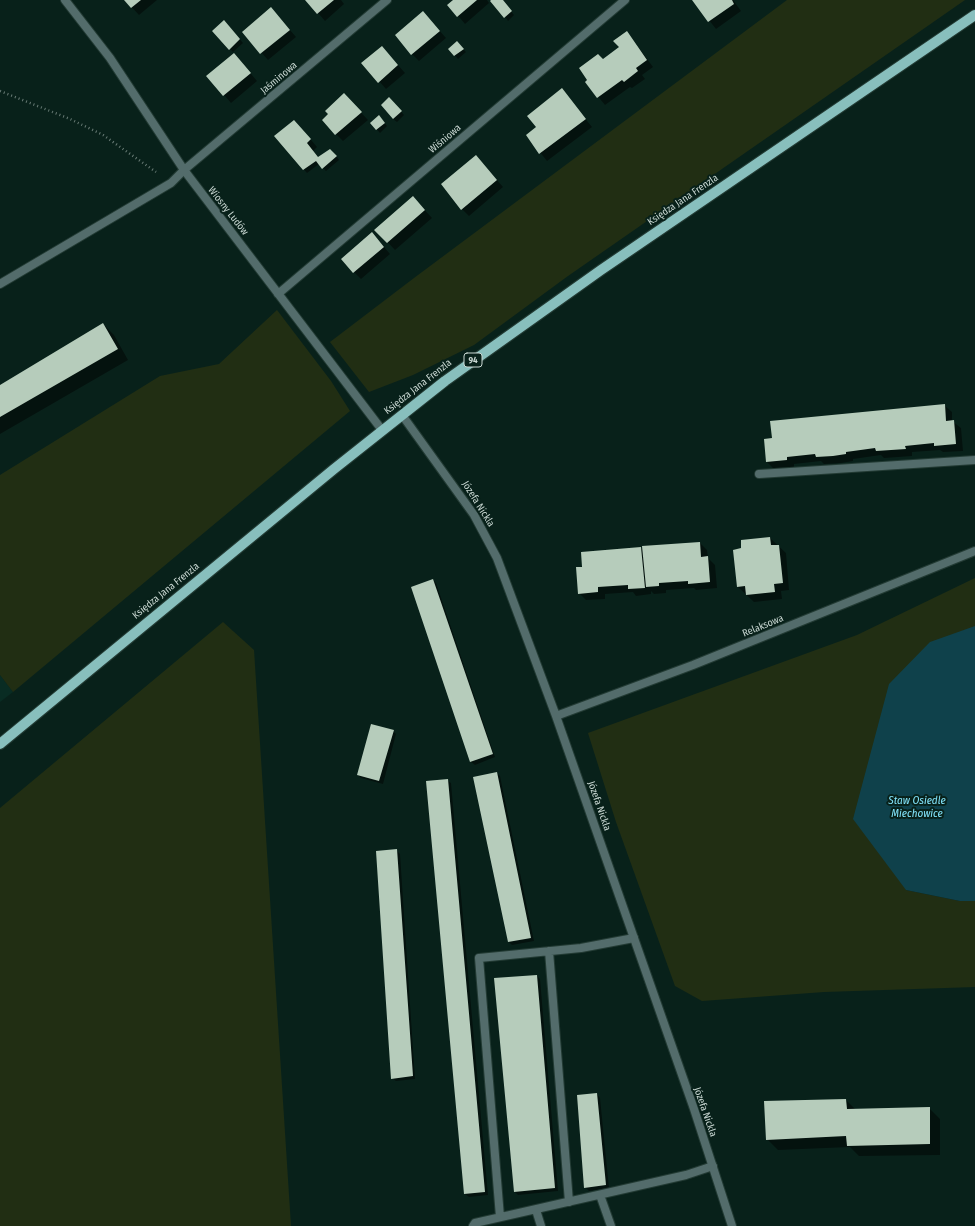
<!DOCTYPE html>
<meta charset="utf-8">
<style>
body{margin:0}
canvas{display:block;background:#08211a}
</style>
<canvas width="975" height="1226"></canvas>
<script>
const ctx = document.querySelector('canvas').getContext('2d');
ctx.lineJoin = 'round';
function paint(path, color) {
  ctx.fillStyle = color;
  ctx.fill(path, 'evenodd');
}
function stroke(path, color, width, dash) {
  ctx.strokeStyle = color;
  ctx.lineWidth = width;
  ctx.lineCap = dash ? 'butt' : 'round';
  ctx.setLineDash(dash || []);
  ctx.stroke(path);
}
function write(font, color, halo, rows, align = 'center') {
  ctx.font = font + ' "Fira Sans Condensed",sans-serif';
  ctx.lineWidth = 4;
  ctx.setLineDash([]);
  ctx.textBaseline = 'middle';
  ctx.strokeStyle = halo;
  ctx.fillStyle = color;
  for (const [text, x, y, turn = 0] of rows) {
    ctx.save();
    ctx.translate(x, y);
    ctx.rotate((+turn || 0) * Math.PI / 180);
    ctx.textAlign = isNaN(turn) ? turn : align;
    if (halo) ctx.strokeText(text, 0, 0);
    ctx.fillText(text, 0, 0);
    ctx.restore();
  }
}
paint(new Path2D(`
 M0 675 13 692 0 702Z`), '#092c23');
paint(new Path2D(`
 M787 0H965L568 276 474 345 413 375 369 392 330 342 414 278Z
 M277 310 331 381 350 411 13 692 0 675V475L160 376 219 364Z
 M975 578V626L906 890 960 901H975V987L824 992 702 1001 675 986 616 822 588 733 857 635Z
 M223 622 254 650 291 1226H0V808Z`), '#212e13');
paint(new Path2D(`
 M975 626V901H960L906 890 853 819 889 684 930 642Z`), '#0f414b');
paint(new Path2D(`
 M125 0H157L139 15Z
 M307 0H341L344 4 325 21Z
 M454 0H487L489 3 465 24 449 5Z
 M493 0H502L514 15 508 21Z
 M693 0H733L741 11 716 29Z
 M423 12 446 38 419 61 412 54Z
 M278 16 296 37 268 60 243 32Z
 M227 24 243 43 233 52 213 31Z
 M627 32 653 67 642 75 645 79 632 88 630 87 605 105 586 82 603 60 620 48Z
 M460 46 466 52 458 59 449 49Z
 M382 47 405 73 386 89 363 63Z
 M241 62 257 81 231 103 208 76Z
 M562 90 592 127 547 161 527 136 537 127Z
 M351 102 368 120 343 141 336 134Z
 M393 102 404 115 397 122 393 119Z
 M382 120 387 126 380 133 371 123Z
 M301 128 317 147 313 151 319 158 334 153 339 160 326 171 319 164 307 173 275 137Z
 M483 164 503 187 469 216 462 209Z
 M420 205 432 218 395 250 376 230Z
 M379 241 390 254 361 279 354 272Z
 M103 324 114 335 128 360 0 434V386Z
 M944 405 952 412V421L961 428 963 451 943 452 940 450 912 452V456L884 458 881 455 853 459V461L841 463 824 464 821 461 794 464V467L774 469 767 462Z
 M770 538 786 553 789 590 781 591 782 599 754 602 738 587 743 549Z
 M700 543 707 550 708 558 715 565 717 588 696 590 694 588 666 590V593L654 594 651 591V594L636 596 633 592 605 594V599L586 600 579 593 583 567 640 548 644 551Z
 M433 580 436 583 495 757 475 765 471 762 412 588Z
 M393 731 396 734 383 784 361 778 358 775Z
 M497 773 500 776 534 941 512 945 509 942 474 778Z
 M447 780 451 783 488 1195 469 1197 465 1194Z
 M396 850 400 854 415 1079 396 1081 392 1078Z
 M537 976 540 979 558 1191 518 1195 515 1192Z
 M597 1094 600 1098 609 1188 589 1191 585 1187Z
 M846 1100 856 1110 929 1108 940 1119V1155L859 1156 850 1147 778 1150 767 1139Z`), '#0007');
paint(new Path2D(`
 M124 0H141L131 8Z
 M305 0H334L317 14Z
 M453 0H477L457 17 447 5Z
 M491 0H503L512 11 504 18 490 1Z
 M692 0H732L734 4 708 22Z
 M271 7 290 30 260 54 242 32Z
 M423 11 440 31 411 55 395 35Z
 M224 20 240 39 229 50 212 31Z
 M627 31 647 60 636 68 638 71 624 82 622 80 597 98 585 82 587 80 579 68 598 54 603 59 619 47 613 41Z
 M457 41 464 49 454 56 448 49Z
 M382 46 398 65 378 83 361 63Z
 M234 53 251 73 223 96 206 76Z
 M562 88 586 119 539 154 526 135 536 127 527 116Z
 M344 93 362 112 335 135 322 120 328 114 325 111Z
 M389 97 402 111 393 119 381 105Z
 M379 115 385 123 376 130 370 123Z
 M294 120 311 139 307 143 318 157 330 149 337 156 322 169 316 161 303 170 274 136Z
 M476 155 497 180 461 210 441 184Z
 M413 196 425 210 387 243 374 230Z
 M372 232 384 247 353 273 341 259Z
 M103 323 118 349 0 417V385Z
 M945 404 946 421 954 420 956 444 934 446V443L905 446 906 449 876 451 875 448 846 452V454L833 456 816 457 815 454 787 457V460L766 462 764 439 772 438 770 421Z
 M770 537 771 545H779L783 583 774 584 775 592 746 595 745 586 737 587 733 550 741 548V540Z
 M700 542 701 557 708 556 710 582 688 584V581L659 583V586L646 587 642 546Z
 M641 547 645 588 628 589V585L598 587V592L578 594 576 567H582L581 552Z
 M433 579 493 754 470 762 411 587Z
 M371 724 394 730 379 781 357 775Z
 M497 772 531 938 508 942 473 777Z
 M448 779 485 1192 464 1194 426 781Z
 M397 849 413 1076 391 1079 376 851Z
 M537 975 555 1188 514 1192 494 978Z
 M597 1093 606 1185 584 1188 577 1095Z
 M846 1099 847 1109 930 1107V1144L847 1146 846 1136 766 1140 764 1101Z`), '#b6ccbb');
const lane = new Path2D(`
 M0 284 171 183 184 170
 M549 951 569 1202
 M600 1195 611 1226
 M536 1210 541 1226
 M500 1217 479 958 581 948 634 938
 M473 1226 475 1223 686 1175 713 1166`);
const street = new Path2D(`
 M65 0 110 58 184 170 382 430
 M184 170 387 0
 M278 294 625 0
 M402 415 474 515 497 558 556 716 694 1109 732 1226
 M759 474 975 460
 M556 716 693 665 975 551`);
const primary = new Path2D(`
 M0 744 334 469 445 381 601 270 975 15`);
stroke(lane, '#233b34', 10);
stroke(street, '#233b34', 10);
stroke(primary, '#233b34', 12);
stroke(new Path2D(`
 M0 91 70 119 103 135 156 172`), '#687b75', 2.5, [1, 3]);
stroke(lane, '#536c6b', 8);
stroke(street, '#536c6b', 8);
stroke(primary, '#88bfbd', 10);
for (const [x, y, w] of [
 [473,360,18]
]) {
  const box = new Path2D();
  box.roundRect(x - w / 2, y - 7, w, 14, 3);
  ctx.fillStyle = '#08211a';
  ctx.fill(box);
  stroke(box, '#cad8d3', 1);
}
write('bold 9px', '#cad8d3', null, [
 ["94",473,360]
]);
write('10px', '#cad8d3', '#08211a', [
 ["Jaśminowa",279,78,-40],
 ["Wiśniowa",445,139,-40],
 ["Księdza Jana Frenzla",683,200,-34],
 ["Wiosny Ludów",228,211,52],
 ["Księdza Jana Frenzla",418,387,-38],
 ["Józefa Nickla",478,504,58],
 ["Księdza Jana Frenzla",166,591,-39],
 ["Relaksowa",763,626,-22],
 ["Józefa Nickla",599,806,71],
 ["Józefa Nickla",705,1112,71]
]);
write('italic 11px', '#82e4fb', '#08211a', [
 ["Staw Osiedle",917,801],
 ["Miechowice",917,814]
]);
</script>
